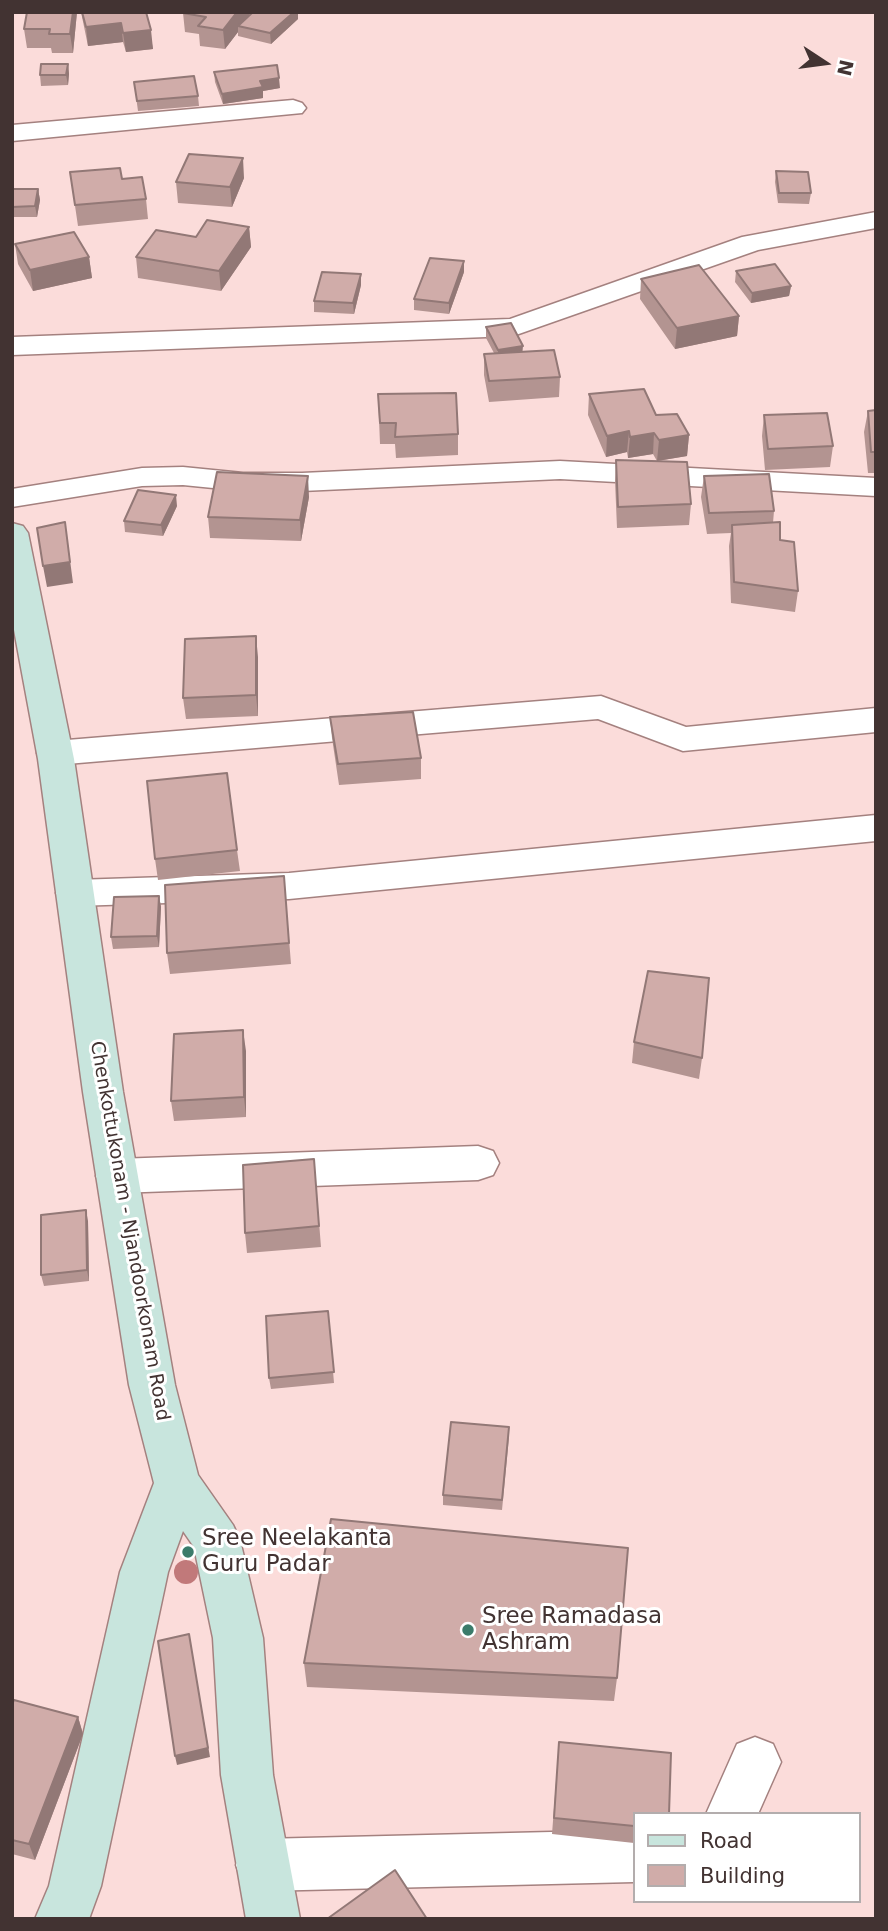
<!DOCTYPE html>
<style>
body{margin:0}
#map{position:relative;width:888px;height:1931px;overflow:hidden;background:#fbdcda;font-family:"DejaVu Sans",sans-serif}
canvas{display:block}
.frame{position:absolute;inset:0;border:14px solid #423332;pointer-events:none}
.legend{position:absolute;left:633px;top:1812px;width:228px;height:91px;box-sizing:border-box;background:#fff;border:2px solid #b3adad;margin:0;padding:9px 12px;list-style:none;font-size:21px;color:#423332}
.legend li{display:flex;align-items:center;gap:14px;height:35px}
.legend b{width:35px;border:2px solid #b3adad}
.north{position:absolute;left:790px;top:28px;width:70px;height:70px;-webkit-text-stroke:5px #fff;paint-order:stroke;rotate:103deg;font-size:19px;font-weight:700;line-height:28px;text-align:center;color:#423332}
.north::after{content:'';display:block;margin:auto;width:24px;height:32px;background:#423332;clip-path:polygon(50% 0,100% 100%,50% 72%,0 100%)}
</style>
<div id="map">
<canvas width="888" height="1931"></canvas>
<div class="frame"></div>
<ul class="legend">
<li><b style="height:9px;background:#c8e5dd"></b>Road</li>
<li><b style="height:19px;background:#d0aca9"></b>Building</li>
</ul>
<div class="north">N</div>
</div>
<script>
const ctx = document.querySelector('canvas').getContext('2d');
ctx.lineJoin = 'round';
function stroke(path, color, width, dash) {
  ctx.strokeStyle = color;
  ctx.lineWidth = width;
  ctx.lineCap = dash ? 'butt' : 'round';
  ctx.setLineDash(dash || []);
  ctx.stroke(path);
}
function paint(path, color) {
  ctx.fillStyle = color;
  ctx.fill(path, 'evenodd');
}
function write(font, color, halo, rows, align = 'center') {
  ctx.font = font + ' "DejaVu Sans",sans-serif';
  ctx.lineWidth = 6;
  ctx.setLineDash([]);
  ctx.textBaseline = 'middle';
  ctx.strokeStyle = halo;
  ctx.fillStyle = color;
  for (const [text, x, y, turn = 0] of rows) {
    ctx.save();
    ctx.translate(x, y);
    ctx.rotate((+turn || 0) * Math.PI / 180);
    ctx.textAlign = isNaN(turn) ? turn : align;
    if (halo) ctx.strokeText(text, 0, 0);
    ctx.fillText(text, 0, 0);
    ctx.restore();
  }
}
const street = new Path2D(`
 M293 100 302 103 306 108 302 113 12 141V125Z
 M876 212V228L758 250 513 336 12 355V337L510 319 742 237Z
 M560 461 876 478V496L560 479 302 491H243L183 485 142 486 12 507V489L142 468 183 467 243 473H302Z
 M601 696 686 727 876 708V732L683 751 598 719 55 765 43 761 37 753 43 745 55 741Z
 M876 815V841L289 899 75 906 62 903 56 893 62 883 75 880 289 873Z
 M478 1146 493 1151 499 1163 493 1175 478 1180 117 1193 102 1188 96 1176 102 1164 117 1159Z
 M755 1737 773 1744 781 1762 758 1814H706L737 1744Z
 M634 1830V1882L262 1891 243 1884 236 1865 243 1846 262 1839Z`);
const secondary = new Path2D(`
 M12 523 23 526 28 533 74 759 123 1092 175 1385 198 1475 233 1525 240 1540 263 1638 273 1775 300 1919H246L221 1775 213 1638 194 1547 183 1531 168 1572 101 1886 89 1919H35L49 1886 120 1572 154 1483 129 1385 83 1092 38 759 12 619Z`);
stroke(street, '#a4817f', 3);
stroke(secondary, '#a4817f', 3);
paint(street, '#fff');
paint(secondary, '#c8e5dd');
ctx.fillStyle = '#c1797a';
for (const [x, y] of [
 [186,1572]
]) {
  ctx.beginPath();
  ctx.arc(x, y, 12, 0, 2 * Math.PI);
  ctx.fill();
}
paint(new Path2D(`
 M77 12 73 53H52L51 48H27L24 29Z
 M81 12H146L153 49 126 52 123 42 88 46Z
 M184 12H249V16L298 19 271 44 238 36V32L225 49 200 46 199 34 185 32 183 13Z
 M68 64 69 74 68 85 41 86 40 75Z
 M214 72 280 88 263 91V98L223 104 215 82Z
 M134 82 198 96 199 106 138 111Z
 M776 171 811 193 809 204 778 203 775 182Z
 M70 172 146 199 148 219 78 226Z
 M244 178 232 207 178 203 176 182Z
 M12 189H38L40 200 37 217H12Z
 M249 227 251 247 221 291 138 278 136 257 196 237Z
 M15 244 89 257 92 278 33 291 18 264Z
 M736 271 791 286 789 296 751 303 735 282Z
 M464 272 449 314 414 310V299Z
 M641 279 739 316 737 336 675 349 640 299Z
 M361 285 354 314 314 312V301Z
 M486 327 560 377 559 397 489 402 484 375V354L494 353 486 338Z
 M378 394 458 434V455L396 458 395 444H380Z
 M589 394 656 415 689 435 687 456 657 461 653 454 628 458 627 452 606 457 588 415Z
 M876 410V473H868L864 432 868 411Z
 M764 415 833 446 830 467 765 470 762 436Z
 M616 460 691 504 689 525 617 528 615 481Z
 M704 476 774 511 773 523 798 591 795 612 731 603 729 546 731 533 707 534 701 497Z
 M309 497 301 541 210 538 208 517Z
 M177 506 163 536 125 532 124 521Z
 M258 657V716L186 719 183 698Z
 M330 717 421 758V779L339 785 332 738Z
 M237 850 240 871 158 880 155 859Z
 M284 876 291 964 170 974 167 953Z
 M159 896 161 907 159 947 113 949 111 937Z
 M634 1042 702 1058 699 1079 632 1063Z
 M246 1051V1117L174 1121 171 1101Z
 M314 1159 321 1247 247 1253 245 1233Z
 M88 1221 89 1281 44 1286 41 1275Z
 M328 1311 334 1383 271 1389 269 1378Z
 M509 1437 502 1510 443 1505V1495Z
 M304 1663 617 1678 614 1701 307 1687Z
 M12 1705 78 1717 83 1734 35 1860 12 1854Z
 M559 1742 634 1814V1843L552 1834Z`), '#b39491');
paint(new Path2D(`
 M73 12H77L73 53 70 34Z
 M237 12H249V17L238 26V32L225 49 223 30Z
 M294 12H298V19L271 44 270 33Z
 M121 23 123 42 88 46 86 27Z
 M151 30 153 49 126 52 123 33Z
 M68 64 69 74 68 85 66 75Z
 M279 78 280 88 263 91V98L223 104 222 94 260 81Z
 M243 158 244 178 232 207 230 187Z
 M38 189 40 200 37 217 35 206Z
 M249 227 251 247 221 291 219 271Z
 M89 257 92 278 33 291 30 270Z
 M464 261V272L449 314V303Z
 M361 274V285L354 314 353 303Z
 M791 286 789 296 751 303 752 293Z
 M739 316 737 336 675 349 677 328Z
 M523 346 522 357 498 361V350Z
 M629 431 627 452 606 457 607 436Z
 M654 433 653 454 628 458 630 437Z
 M689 435 687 456 657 461 659 440Z
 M308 476 309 497 301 541 300 520Z
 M176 495 177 506 163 536 161 525Z
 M65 522 73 583 47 587 43 566Z
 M256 636 258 657V716L256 695Z
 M159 896 161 907 159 947 157 936Z
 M243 1030 246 1051V1117L244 1097Z
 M86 1210 88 1221 89 1281 87 1270Z
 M189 1634 210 1757 177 1765 175 1756Z
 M78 1717 83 1734 35 1860 29 1844Z`), '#927876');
const building = new Path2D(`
 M27 12H73L70 34H49L50 29H24Z
 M82 12H146L151 30 123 33 121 23 86 27Z
 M184 12H237L223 30 198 26 206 17 183 13Z
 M253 12H294L270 33 238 26Z
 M41 64H68L66 75H40Z
 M277 65 279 78 260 81 263 87 222 94 214 72Z
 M194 76 198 96 137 101 134 82Z
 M189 154 243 158 230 187 176 182Z
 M120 168 122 179 142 177 146 199 75 205 70 172Z
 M776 171 808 172 811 193H779Z
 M12 189H38L35 206 12 207Z
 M207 220 249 227 219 271 136 257 156 230 196 237Z
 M74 232 89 257 30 270 15 244Z
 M430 258 464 261 449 303 414 299Z
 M775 264 791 286 752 293 736 271Z
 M699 265 739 316 677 328 641 279Z
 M322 272 361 274 353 303 314 301Z
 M511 323 523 346 498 350 486 327Z
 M554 350 560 377 489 381 484 354Z
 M644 389 656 415 677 414 689 435 659 440 654 433 630 437 629 431 607 436 589 394Z
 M456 393 458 434 395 437 396 423H380L378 394Z
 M876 410V452H871L868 411Z
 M827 413 833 446 768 449 764 415Z
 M616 460 687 462 691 504 618 507Z
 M217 472 308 476 300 520 208 517Z
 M769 474 774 511 709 513 704 476Z
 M138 490 176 495 161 525 124 521Z
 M65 522 70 562 43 566 37 528Z
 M780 522V540L794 542 798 591 734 582 732 525Z
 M256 636V695L183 698 185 639Z
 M413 712 421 758 338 764 330 717Z
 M227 773 237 850 155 859 147 781Z
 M284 876 289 943 167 953 165 885Z
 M159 896 157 936 111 937 114 897Z
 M648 971 709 978 702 1058 634 1042Z
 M243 1030 244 1097 171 1101 174 1034Z
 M314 1159 319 1226 245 1233 243 1165Z
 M86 1210 87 1270 41 1275V1215Z
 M328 1311 334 1372 269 1378 266 1316Z
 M451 1422 509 1427 502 1500 443 1495Z
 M331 1519 628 1548 617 1678 304 1663Z
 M189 1634 208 1748 175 1756 158 1641Z
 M14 1700 78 1717 29 1844 12 1840V1705Z
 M559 1742 671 1753 669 1814H634V1826L554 1818Z
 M395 1870 427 1919H327Z`);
paint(building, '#d0aca9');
stroke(building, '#927876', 2);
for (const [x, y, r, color] of [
 [188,1552,7,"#3b7b6a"],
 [468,1630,7,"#3b7b6a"]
]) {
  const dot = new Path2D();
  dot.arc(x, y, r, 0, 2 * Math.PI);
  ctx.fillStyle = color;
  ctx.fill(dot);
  stroke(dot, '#fff', 2.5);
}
write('19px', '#423332', '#fff', [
 ["Chenkottukonam - Njandoorkonam Road",129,1231,80]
]);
write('23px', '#423332', '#fff', [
 ["Sree Neelakanta",202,1539],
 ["Guru Padar",202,1565],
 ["Sree Ramadasa",482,1617],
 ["Ashram",482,1643]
], 'left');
</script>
